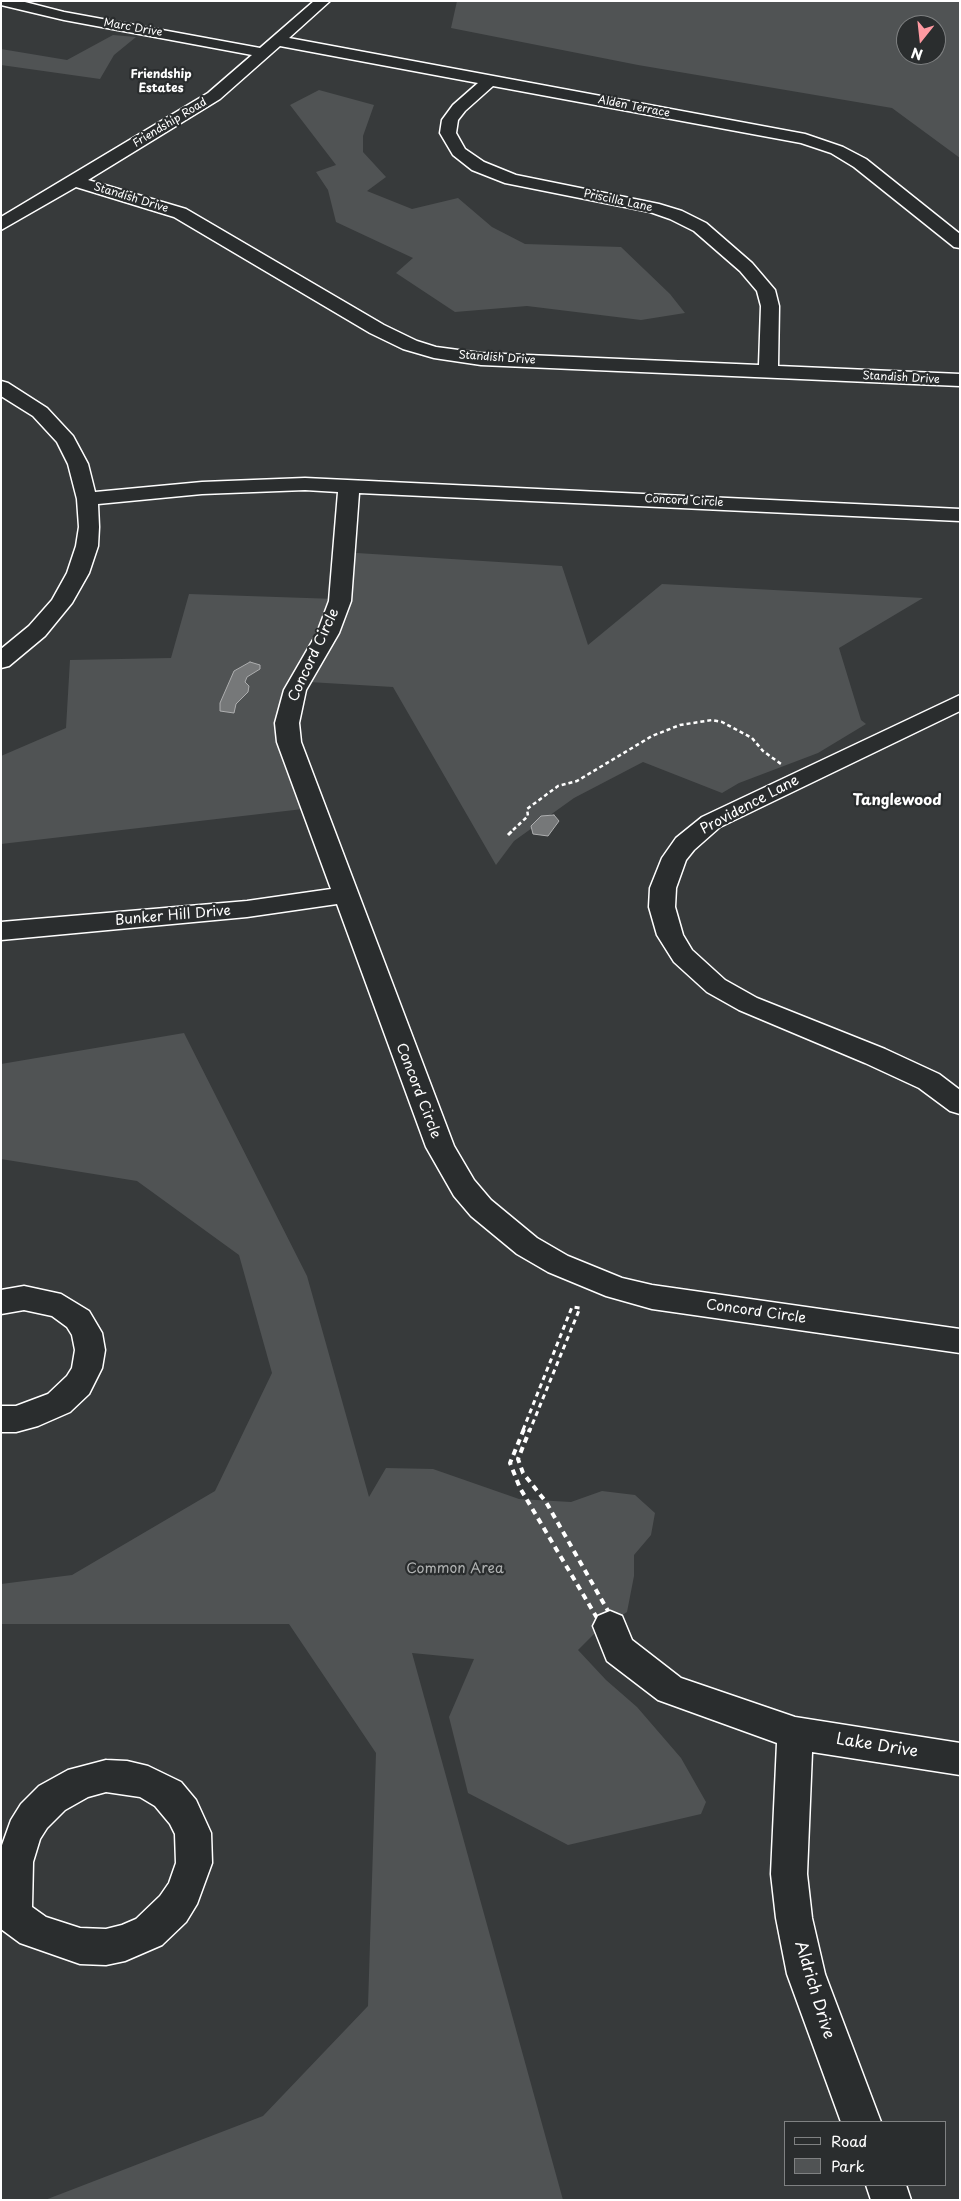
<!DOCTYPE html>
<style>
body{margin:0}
#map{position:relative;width:961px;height:2201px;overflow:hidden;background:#373a3b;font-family:"Playpen Sans",sans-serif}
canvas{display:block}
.frame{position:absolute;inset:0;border:2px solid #fff;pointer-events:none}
.legend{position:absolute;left:784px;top:2121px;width:162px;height:65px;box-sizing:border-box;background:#2a2d2e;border:1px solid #7f8182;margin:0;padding:6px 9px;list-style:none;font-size:15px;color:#fff}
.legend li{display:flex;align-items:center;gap:10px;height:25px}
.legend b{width:25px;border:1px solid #7f8182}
.north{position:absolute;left:896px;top:15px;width:50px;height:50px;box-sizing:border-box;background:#2a2d2e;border:1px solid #7f8182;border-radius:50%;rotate:196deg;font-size:14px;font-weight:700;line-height:20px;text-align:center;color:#fff}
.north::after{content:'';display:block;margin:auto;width:18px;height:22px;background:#ff9aa2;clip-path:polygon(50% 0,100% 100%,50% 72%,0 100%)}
</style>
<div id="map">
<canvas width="961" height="2201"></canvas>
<div class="frame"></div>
<ul class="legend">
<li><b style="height:6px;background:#2a2d2e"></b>Road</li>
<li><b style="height:14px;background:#505354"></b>Park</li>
</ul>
<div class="north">N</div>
</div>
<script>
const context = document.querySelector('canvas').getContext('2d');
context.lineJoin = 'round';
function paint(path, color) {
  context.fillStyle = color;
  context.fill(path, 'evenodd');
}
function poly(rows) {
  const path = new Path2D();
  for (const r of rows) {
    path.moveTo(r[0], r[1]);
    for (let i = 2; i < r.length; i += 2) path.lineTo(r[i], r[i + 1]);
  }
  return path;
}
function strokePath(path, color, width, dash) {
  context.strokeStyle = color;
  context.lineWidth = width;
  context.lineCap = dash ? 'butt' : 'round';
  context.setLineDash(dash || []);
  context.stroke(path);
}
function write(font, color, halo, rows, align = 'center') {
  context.font = font + ' "Playpen Sans",sans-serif';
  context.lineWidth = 4.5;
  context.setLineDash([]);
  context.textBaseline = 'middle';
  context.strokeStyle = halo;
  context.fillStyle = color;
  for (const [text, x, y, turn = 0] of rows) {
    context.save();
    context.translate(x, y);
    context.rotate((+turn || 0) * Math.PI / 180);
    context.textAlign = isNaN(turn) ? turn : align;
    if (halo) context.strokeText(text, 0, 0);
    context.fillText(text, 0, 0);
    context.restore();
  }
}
paint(poly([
 [457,1,960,1,960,158,892,108,638,65,451,28],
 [906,25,936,25,936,55,906,55],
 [113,35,136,37,114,55,100,79,1,65,1,49,67,60],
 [319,90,374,105,363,136,363,152,386,177,367,191,412,209,458,198,492,227,525,244,621,247,670,294,685,313,641,320,527,306,455,312,396,273,413,258,336,222,328,190,316,172,336,165,290,105],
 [341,552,562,566,588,645,662,584,923,598,839,648,861,720,866,724,818,753,739,783,722,793,643,762,574,798,514,841,496,865,393,687,292,681,303,809,1,844,1,756,66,728,70,660,171,658,189,594,336,599],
 [184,1033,307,1276,369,1497,386,1468,433,1469,519,1499,571,1502,602,1491,635,1495,655,1513,651,1535,634,1555,634,1576,627,1612,595,1633,578,1650,606,1680,637,1707,681,1758,706,1802,701,1814,568,1845,468,1793,449,1717,474,1659,412,1653,563,2200,45,2200,263,2116,368,2006,376,1753,289,1624,1,1624,1,1584,72,1575,215,1491,272,1373,239,1255,137,1181,1,1159,1,1064]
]), '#505354');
const water = poly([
 [250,662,260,665,260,669,247,677,245,682,249,686,248,692,236,704,234,713,220,711,220,703,234,671,250,662],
 [554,815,559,821,548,836,533,834,531,826,541,816,554,815]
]);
paint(water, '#767879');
strokePath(water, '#adaeaf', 1);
const minor = poly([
 [1,1,21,1,64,12,260,48,314,1,330,1,289,38,805,134,843,147,866,159,960,234,960,248,954,247,854,167,831,153,801,143,493,86,465,111,458,120,456,133,465,149,484,162,516,175,659,204,682,211,706,223,752,263,775,290,779,306,778,366,960,374,960,386,481,365,434,358,403,349,370,333,174,217,76,187,1,230,1,217,208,93,252,55,64,20,1,5,1,1],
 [280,46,478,83,453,105,442,120,440,133,453,155,472,170,505,183,650,212,670,219,694,231,740,271,757,291,761,306,759,365,481,353,436,347,417,341,384,325,186,209,88,180,220,99,280,46],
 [1,381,8,383,47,408,73,436,88,464,95,492,202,482,305,478,960,509,960,521,359,493,351,601,339,633,306,690,299,723,301,742,454,1146,474,1180,491,1200,537,1238,568,1256,622,1278,652,1285,960,1329,960,1353,652,1309,606,1296,548,1272,517,1254,471,1216,454,1196,426,1147,337,904,247,917,1,940,1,922,247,901,331,889,277,742,275,723,284,690,317,633,329,601,338,492,305,490,202,494,98,504,99,527,98,546,89,573,72,603,45,636,9,666,1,668,1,649,29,626,52,600,67,573,76,546,79,527,77,499,68,464,57,442,33,416,1,396,1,381],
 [960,695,960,711,720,827,694,850,686,860,676,888,675,907,683,935,692,950,725,980,757,998,885,1049,939,1074,960,1090,960,1114,950,1111,919,1088,865,1063,739,1010,707,992,674,962,657,935,649,907,650,888,662,858,676,838,702,817,960,695],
 [24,1286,61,1294,89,1311,102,1333,105,1350,102,1368,89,1394,70,1412,38,1426,16,1432,1,1432,1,1406,16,1406,48,1394,67,1376,72,1368,75,1350,72,1335,67,1327,52,1316,24,1310,1,1314,1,1290,24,1286],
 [610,1611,622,1616,632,1640,681,1678,795,1717,960,1743,960,1775,812,1752,807,1874,812,1918,825,1974,881,2122,841,2122,787,1974,776,1918,771,1874,777,1743,658,1700,607,1661,593,1626,598,1616,610,1611],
 [106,1760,127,1761,148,1766,181,1782,196,1800,211,1833,212,1863,197,1904,186,1922,162,1945,125,1961,106,1965,80,1964,20,1943,1,1929,1,1848,11,1820,21,1804,39,1786,68,1770,106,1760],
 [106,1792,140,1797,155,1806,170,1824,175,1834,176,1863,169,1883,160,1896,136,1919,122,1925,106,1929,80,1928,46,1917,32,1907,33,1862,40,1839,47,1828,65,1810,88,1797,106,1792],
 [866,2185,906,2185,911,2200,871,2200,866,2185]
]);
strokePath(minor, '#fff', 3);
strokePath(poly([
 [513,830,528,816,527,809,558,786,577,781,652,736,680,725,712,720,722,722,752,738,763,751,781,764]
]), '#fff', 2.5, [4, 3]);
strokePath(poly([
 [508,835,514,829],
 [523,1430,572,1307,580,1308,530,1430]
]), '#fff', 3, [5, 4]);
strokePath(poly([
 [524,1429,510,1463,520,1488,603,1628,616,1625,546,1502,523,1473,518,1459,530,1429]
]), '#fff', 4, [6, 5]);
paint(minor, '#2a2d2e');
write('11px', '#fff', '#2a2d2e', [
 ["Marc Drive",133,28,10],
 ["Alden Terrace",634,107,11],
 ["Friendship Road",170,123,-31],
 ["Standish Drive",131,198,17],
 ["Priscilla Lane",618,201,12],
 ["Standish Drive",497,358,4],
 ["Standish Drive",901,378,3],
 ["Concord Circle",684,501,3]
]);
write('bold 12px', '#fff', '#2a2d2e', [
 ["Friendship",161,75],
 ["Estates",161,89]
]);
write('14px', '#fff', '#2a2d2e', [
 ["Concord Circle",314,655,-65],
 ["Providence Lane",750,805,-28],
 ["Bunker Hill Drive",173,916,-5],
 ["Concord Circle",418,1091,69],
 ["Concord Circle",756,1312,8]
]);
write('14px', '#b0b2b2', '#2a2d2e', [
 ["Common Area",455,1569]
]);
write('bold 15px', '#fff', '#2a2d2e', [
 ["Tanglewood",897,801]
]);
write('16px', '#fff', '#2a2d2e', [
 ["Lake Drive",877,1746,9],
 ["Aldrich Drive",814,1990,73]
]);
</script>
